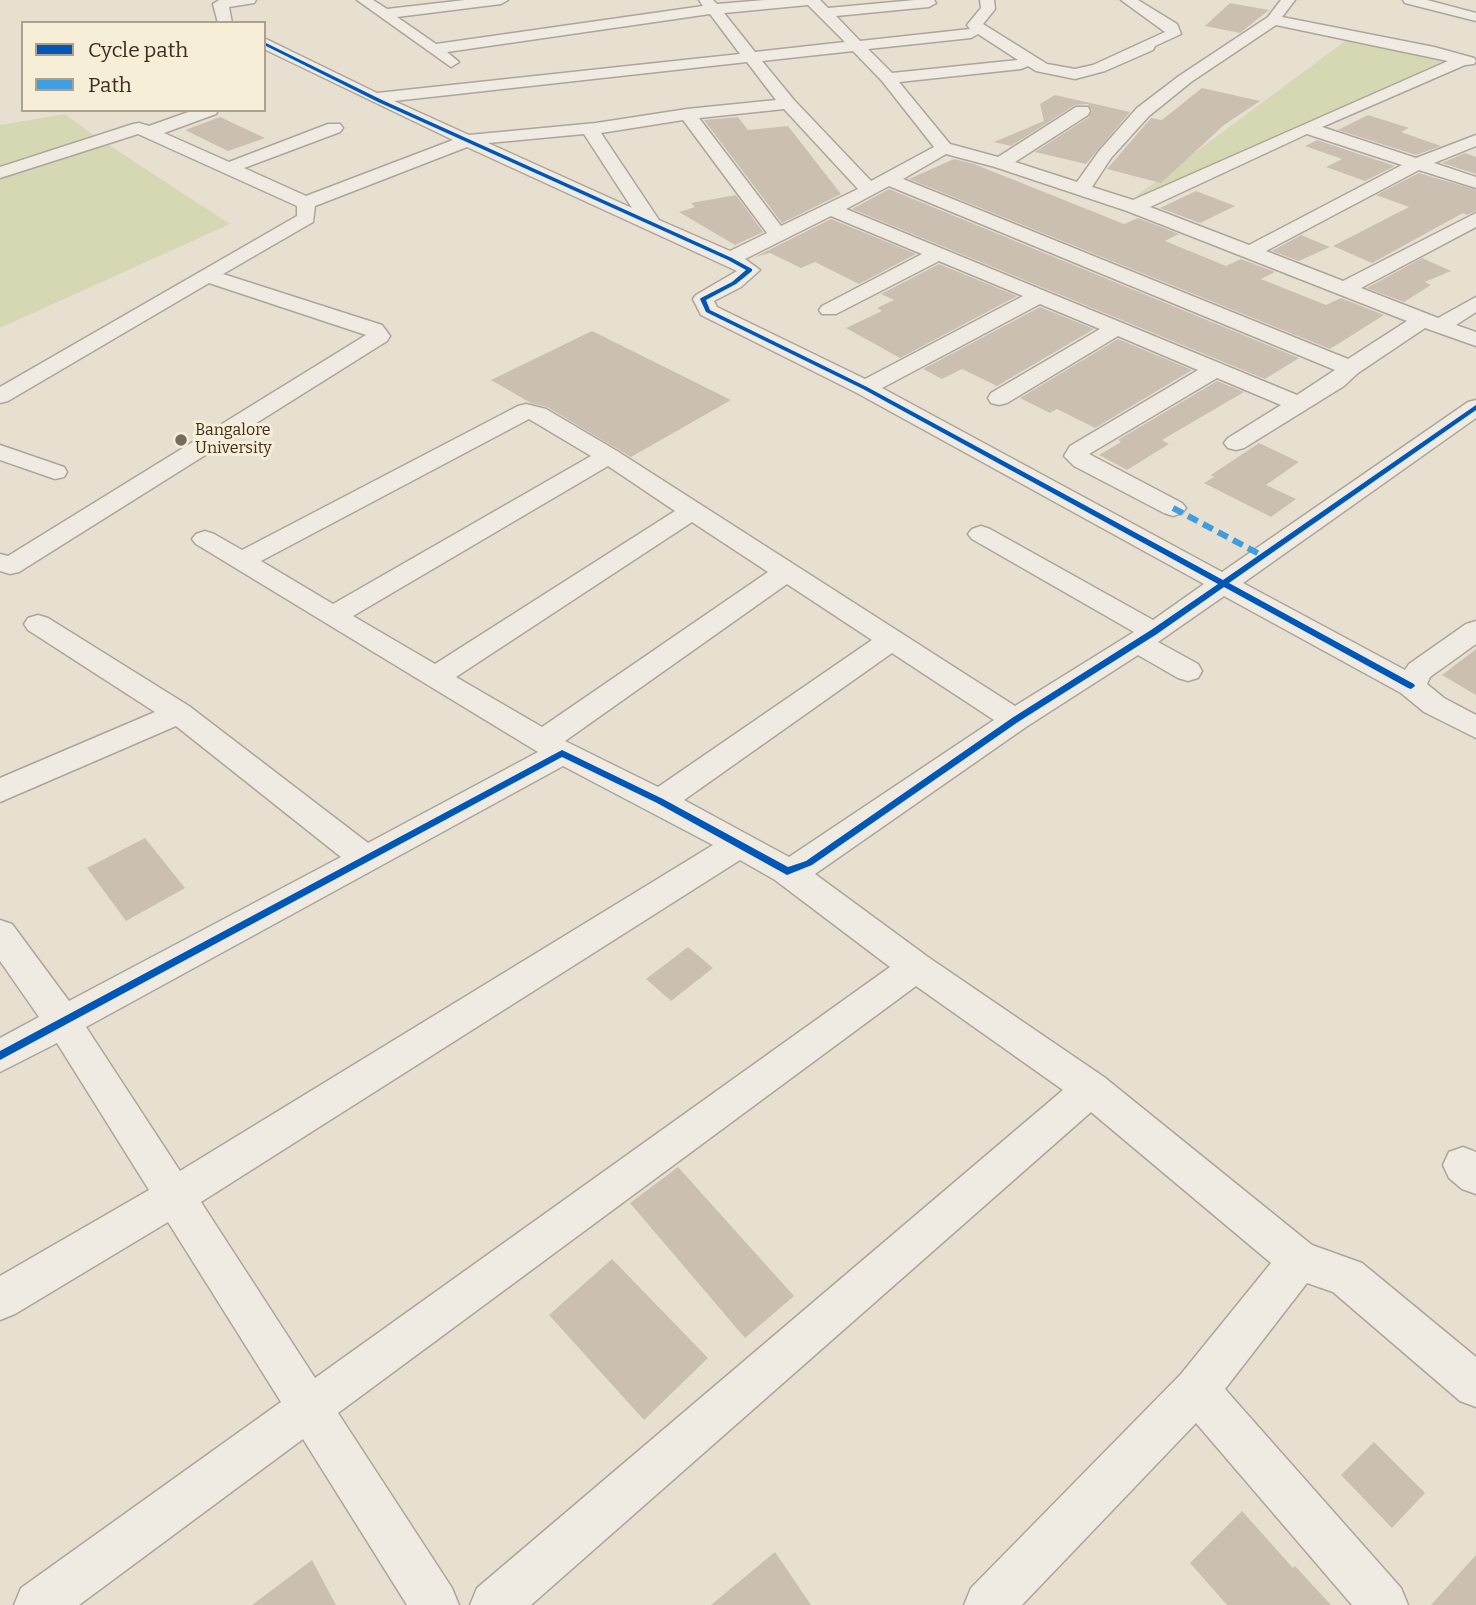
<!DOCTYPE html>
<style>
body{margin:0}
#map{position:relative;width:1476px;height:1605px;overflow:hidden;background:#e7e0d1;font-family:Bitter,serif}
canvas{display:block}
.legend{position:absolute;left:21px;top:21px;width:245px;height:91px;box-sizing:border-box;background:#f7eed8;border:2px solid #ada18e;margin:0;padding:9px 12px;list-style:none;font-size:21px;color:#3d2e20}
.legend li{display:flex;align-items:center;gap:14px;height:35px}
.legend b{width:35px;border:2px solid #ada18e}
</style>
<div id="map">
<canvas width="1476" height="1605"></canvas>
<ul class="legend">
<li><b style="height:9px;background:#0057b8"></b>Cycle path</li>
<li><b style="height:9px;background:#3f9de0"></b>Path</li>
</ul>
</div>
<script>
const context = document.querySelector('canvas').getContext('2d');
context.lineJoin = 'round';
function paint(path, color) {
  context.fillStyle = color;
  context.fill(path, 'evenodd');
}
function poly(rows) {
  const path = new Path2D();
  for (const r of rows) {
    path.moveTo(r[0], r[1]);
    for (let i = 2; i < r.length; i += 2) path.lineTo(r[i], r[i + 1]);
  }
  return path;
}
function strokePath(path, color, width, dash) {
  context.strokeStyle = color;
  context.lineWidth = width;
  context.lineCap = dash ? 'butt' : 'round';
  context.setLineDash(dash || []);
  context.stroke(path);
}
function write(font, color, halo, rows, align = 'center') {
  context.font = font + ' Bitter,serif';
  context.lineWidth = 6;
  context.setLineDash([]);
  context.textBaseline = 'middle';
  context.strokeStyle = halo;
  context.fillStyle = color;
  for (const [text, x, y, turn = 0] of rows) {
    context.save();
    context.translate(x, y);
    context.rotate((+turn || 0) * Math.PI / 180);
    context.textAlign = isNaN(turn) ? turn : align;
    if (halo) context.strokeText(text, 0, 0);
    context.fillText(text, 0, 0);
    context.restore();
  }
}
paint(poly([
 [1348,39,1429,56,1460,67,1145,199,1136,196],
 [65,114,89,132,230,224,0,328,0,125]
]), '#d6d7b3');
paint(poly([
 [1230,3,1269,10,1240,33,1205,26],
 [1202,88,1260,101,1224,125,1161,183,1107,169,1151,118,1162,120],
 [1055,95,1130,112,1086,164,1035,152,1089,117,1092,110,1088,104,1075,105,1011,146,994,142,1044,121,1040,104],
 [1368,115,1409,128,1401,132,1441,146,1416,155,1338,130],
 [220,117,265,138,228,151,185,130],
 [738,117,748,130,788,126,841,194,782,223,704,120],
 [1317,140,1395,166,1365,181,1326,167,1342,159,1305,146],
 [1465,153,1476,157,1476,174,1442,163],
 [954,159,974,164,1124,224,1138,218,1179,234,1165,241,1226,266,1241,259,1275,272,1261,279,1326,305,1341,298,1384,315,1330,349,909,179],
 [1419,173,1476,190,1476,211,1467,215,1463,213,1372,263,1333,246,1409,207,1376,195],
 [889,189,1299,358,1265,379,852,209],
 [1196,191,1235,206,1200,223,1160,208],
 [736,195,763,232,735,245,679,212,695,207,691,203],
 [831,219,916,254,859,284,815,262,801,268,770,253,755,257],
 [1301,235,1330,247,1299,261,1272,251],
 [1422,258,1451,271,1425,282,1431,285,1404,302,1367,288],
 [939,264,1017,296,900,358,846,328,882,311,877,308,894,300,881,294],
 [1040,307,1094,329,997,386,962,369,942,379,923,369],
 [592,331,731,400,631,457,547,407,531,403,491,380],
 [1118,339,1192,370,1095,428,1057,409,1050,413,1020,398],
 [1217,381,1244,392,1162,440,1169,444,1127,470,1099,455,1121,442,1118,440],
 [1259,443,1299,462,1266,485,1296,499,1271,517,1204,483,1214,477,1211,475],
 [1476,649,1476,695,1442,675],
 [145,838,185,888,126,921,87,868],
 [688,947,713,968,671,1001,646,979],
 [678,1167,794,1296,745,1338,630,1203],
 [612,1259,708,1358,644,1420,549,1315],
 [1374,1442,1425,1493,1392,1528,1341,1475],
 [1242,1511,1293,1568,1295,1566,1331,1605,1227,1605,1190,1563],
 [775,1552,811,1605,711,1605],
 [1476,1555,1476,1605,1431,1605],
 [312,1560,336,1605,252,1605]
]), '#cbbfb2');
const minor = poly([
 [219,0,256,0,254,3,229,7,232,23,218,23,213,4,219,0],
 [357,0,373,0,387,9,465,0,508,0,501,4,397,17,436,44,703,6,699,0,713,0,717,4,765,0,820,0,828,8,915,0,934,0,936,3,929,7,836,16,860,41,970,29,967,25,981,8,980,0,994,0,995,9,983,24,1047,64,1075,69,1093,65,1165,32,1121,0,1138,0,1177,24,1181,34,1155,46,1153,50,1105,71,1075,79,1036,71,1028,66,1021,69,899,82,950,144,998,157,1076,107,1088,107,1090,111,1088,115,1015,162,1077,182,1099,151,1137,108,1179,76,1268,17,1281,0,1295,0,1282,17,1434,47,1474,58,1476,61,1474,64,1465,65,1322,127,1416,158,1476,135,1476,146,1434,163,1476,177,1476,188,1419,170,1266,251,1343,281,1476,213,1476,227,1361,288,1438,318,1476,297,1476,312,1456,325,1476,332,1476,346,1425,328,1358,373,1344,386,1244,448,1236,450,1228,448,1224,443,1228,438,1281,405,1217,378,1089,454,1182,503,1186,508,1182,513,1173,516,1164,513,1074,466,1064,456,1070,446,1198,370,1118,336,1007,403,999,405,991,403,988,398,991,393,1100,329,1040,304,882,388,1222,572,1468,402,1476,400,1476,418,1243,583,1405,670,1409,664,1466,624,1476,621,1476,644,1430,677,1427,684,1444,698,1476,715,1476,738,1424,712,1401,693,1224,596,1158,642,1198,664,1202,671,1198,678,1188,681,1178,678,1138,655,1026,727,815,874,928,957,1104,1077,1312,1245,1362,1263,1476,1357,1476,1407,1460,1401,1333,1292,1307,1283,1225,1389,1401,1588,1408,1605,1352,1605,1196,1423,1022,1605,964,1605,971,1588,1181,1374,1271,1263,1091,1112,531,1605,470,1605,477,1588,1063,1090,916,986,338,1413,452,1588,459,1605,407,1605,303,1439,79,1605,14,1605,21,1588,281,1402,168,1222,15,1314,0,1320,0,1276,149,1190,57,1043,0,1072,0,1038,39,1017,0,961,0,920,12,924,69,1001,341,857,176,726,0,802,0,778,155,712,28,630,24,624,28,618,38,615,48,618,189,706,368,843,538,752,196,544,192,539,196,534,205,531,214,534,242,550,518,406,526,404,546,409,617,451,1015,706,1134,632,972,539,968,534,972,529,981,526,990,529,1153,620,1204,584,857,393,701,315,693,299,696,295,737,271,467,147,315,206,313,222,223,274,382,325,390,336,387,341,19,572,10,574,0,571,0,554,8,556,366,335,209,283,8,401,0,403,0,387,297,216,297,206,138,134,0,178,0,167,133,124,139,123,149,126,194,110,218,110,216,114,164,133,229,162,328,124,340,124,343,128,340,132,244,168,306,196,453,140,264,49,264,38,377,93,740,54,710,14,447,52,459,62,451,67,357,0],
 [808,5,845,42,755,52,724,13,808,5],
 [1276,25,1448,61,1133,200,1092,187,1111,158,1149,116,1191,82,1276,25],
 [978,34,1018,60,892,73,868,49,971,38,978,34],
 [853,51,882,81,934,147,871,181,794,100,762,61,853,51],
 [747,62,776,100,687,109,596,123,469,135,394,101,747,62],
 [784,109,858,189,781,226,699,118,784,109],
 [683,120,767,233,730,251,659,220,601,133,683,120],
 [584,134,632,208,488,143,584,134],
 [1307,134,1402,165,1249,245,1150,207,1307,134],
 [946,154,995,167,1127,211,1407,321,1348,359,903,179,946,154],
 [889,186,1335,370,1297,395,846,209,889,186],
 [831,216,922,254,822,306,819,310,822,314,836,314,939,261,1023,296,865,379,717,307,714,301,741,287,760,270,745,259,831,216],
 [529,419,591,456,333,604,261,561,529,419],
 [608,466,675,511,435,664,353,616,608,466],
 [692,522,768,572,542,727,456,677,692,522],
 [787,584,872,640,658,787,565,741,787,584],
 [892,653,994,720,789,857,684,800,892,653],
 [563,766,713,845,180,1171,86,1027,563,766],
 [740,860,775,880,890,967,315,1378,201,1202,740,860],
 [1403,0,1427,0,1476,13,1476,21,1405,3,1403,0],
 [0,445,64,467,67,472,64,477,55,479,0,460,0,445],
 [1463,1147,1476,1152,1476,1194,1462,1189,1449,1178,1443,1165,1449,1152,1463,1147]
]);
strokePath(minor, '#ada599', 3);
paint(minor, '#efebe3');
strokePath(poly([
 [1173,508,1263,556]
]), '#3f9de0', 6, [11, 6]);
paint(poly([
 [264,42,382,100,732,258,752,269,752,271,736,284,706,300,710,310,867,387,1223,580,1476,405,1476,410,1229,583,1414,684,1415,686,1411,689,1408,688,1224,587,1157,634,1018,722,812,865,787,875,657,803,562,757,0,1060,0,1051,562,750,663,799,788,867,806,861,1012,718,1151,630,1218,584,863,389,706,312,700,299,701,298,732,282,746,270,728,260,378,102,264,45,264,42]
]), '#0057b8');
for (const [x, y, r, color] of [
 [181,440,7,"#786c5e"]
]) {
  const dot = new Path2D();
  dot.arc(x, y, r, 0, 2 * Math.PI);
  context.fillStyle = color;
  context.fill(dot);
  strokePath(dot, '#f7eed8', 2.5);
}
write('16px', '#3d2e20', '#f7eed8', [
 ["Bangalore",195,431],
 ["University",195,449]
], 'left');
</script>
